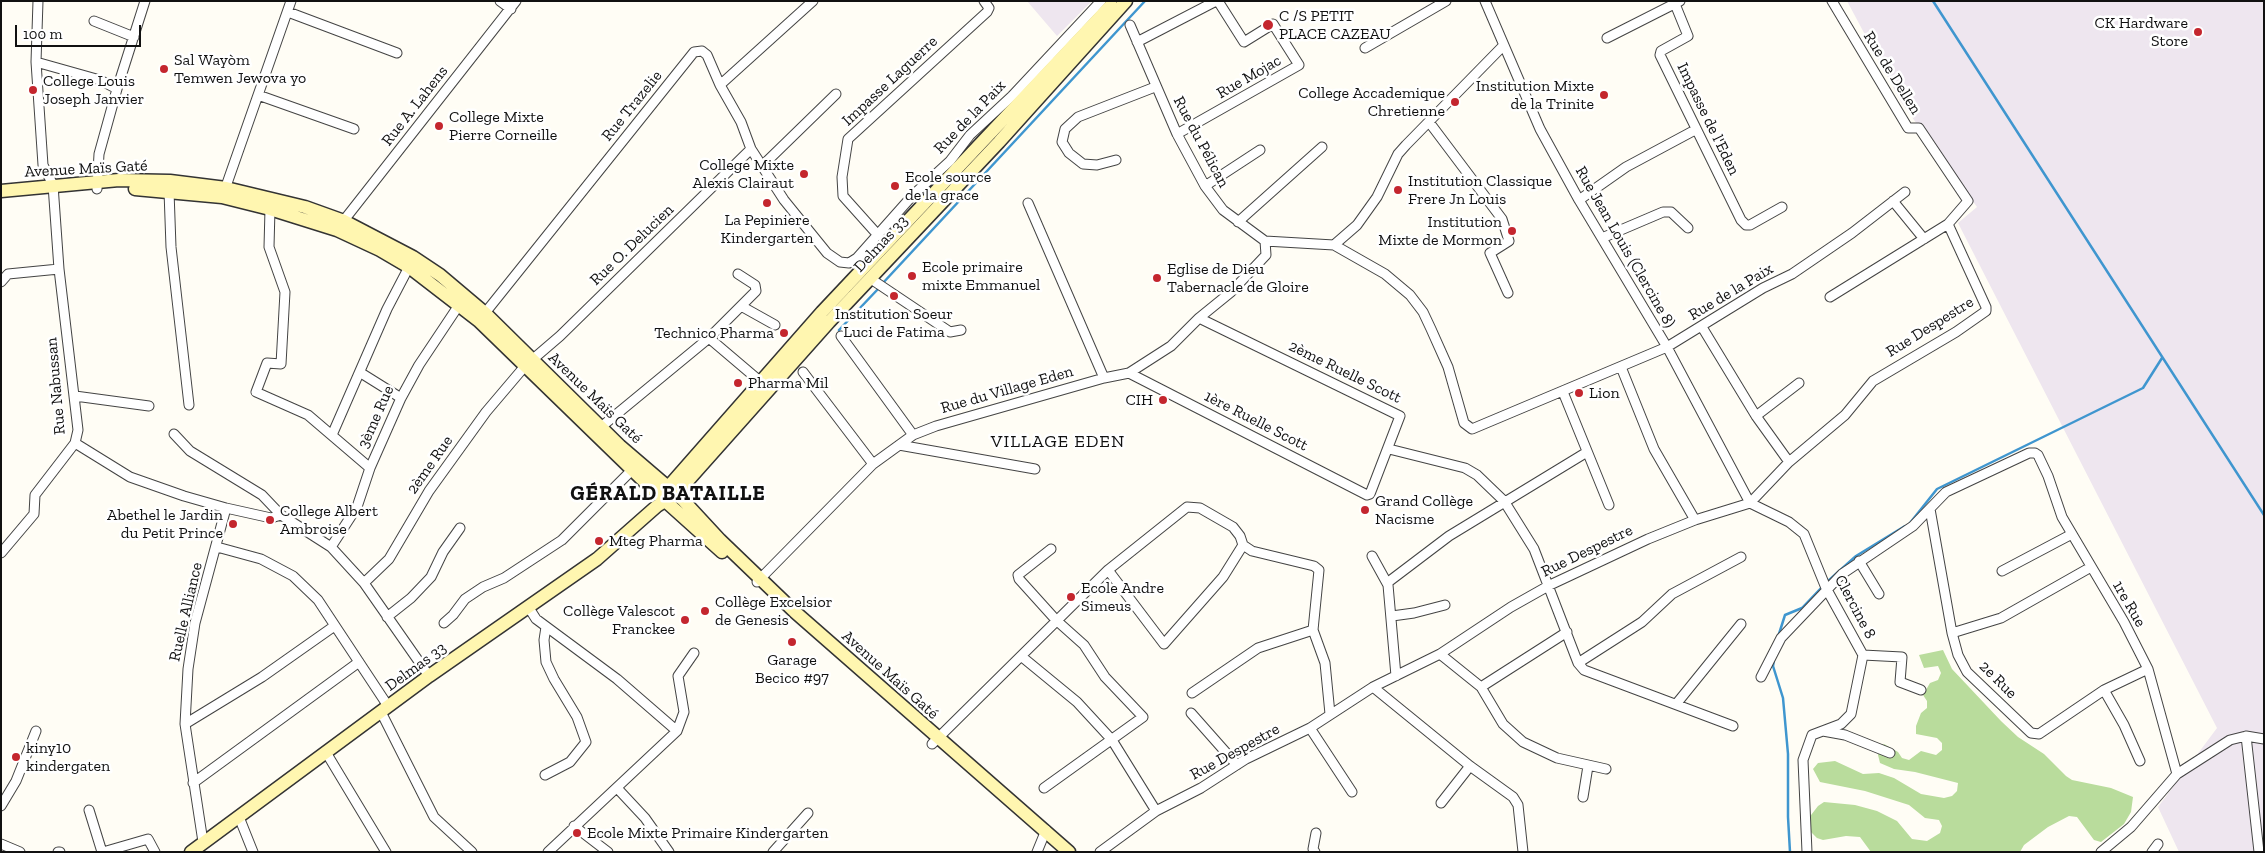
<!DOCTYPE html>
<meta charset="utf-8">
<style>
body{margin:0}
#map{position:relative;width:2265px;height:853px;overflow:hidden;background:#fffdf5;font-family:"Zilla Slab",serif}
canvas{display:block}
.frame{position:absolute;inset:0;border:2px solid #111;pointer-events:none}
.scale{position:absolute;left:15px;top:25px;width:126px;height:22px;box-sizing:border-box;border:2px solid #111;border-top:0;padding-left:6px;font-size:15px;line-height:18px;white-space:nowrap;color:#111;-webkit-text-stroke:4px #fff;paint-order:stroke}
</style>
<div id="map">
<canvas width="2265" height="853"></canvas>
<div class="frame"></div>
<div class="scale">100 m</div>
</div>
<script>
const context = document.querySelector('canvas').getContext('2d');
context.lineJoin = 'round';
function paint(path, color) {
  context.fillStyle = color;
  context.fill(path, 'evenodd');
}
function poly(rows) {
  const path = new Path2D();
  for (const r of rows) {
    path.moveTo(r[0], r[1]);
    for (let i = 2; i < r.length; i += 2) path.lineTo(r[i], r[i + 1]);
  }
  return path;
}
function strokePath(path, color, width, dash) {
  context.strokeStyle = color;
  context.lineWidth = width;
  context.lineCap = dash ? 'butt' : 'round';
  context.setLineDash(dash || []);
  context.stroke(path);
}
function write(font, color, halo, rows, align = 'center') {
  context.font = font + ' "Zilla Slab",serif';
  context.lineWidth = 5;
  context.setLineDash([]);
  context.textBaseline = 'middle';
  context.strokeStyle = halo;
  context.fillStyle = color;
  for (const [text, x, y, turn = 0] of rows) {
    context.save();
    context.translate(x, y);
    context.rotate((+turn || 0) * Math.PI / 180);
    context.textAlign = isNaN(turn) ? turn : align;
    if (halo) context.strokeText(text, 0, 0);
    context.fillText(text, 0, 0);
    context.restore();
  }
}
paint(poly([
 [1027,1,1092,1,1057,36],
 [1847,1,2264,1,2264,852,2179,852,2158,807,2217,728,1958,223,1977,207,1901,102]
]), '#eee6ef');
paint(poly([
 [1943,650,1952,669,2001,721,2018,737,2044,754,2066,776,2072,780,2111,788,2133,797,2131,812,2124,824,2101,842,2094,840,2077,817,2069,816,2048,827,2024,845,2020,852,1871,852,1860,837,1846,836,1823,840,1817,838,1811,832,1808,819,1818,806,1824,802,1855,805,1877,811,1897,821,1912,839,1927,841,1940,833,1942,826,1939,820,1925,818,1909,805,1865,791,1820,782,1813,769,1818,763,1835,761,1863,774,1879,773,1894,778,1921,794,1944,798,1952,796,1957,791,1958,783,1915,772,1894,769,1880,763,1878,755,1878,748,1884,744,1898,752,1902,758,1909,760,1921,751,1936,755,1942,750,1942,743,1937,738,1916,734,1916,726,1921,713,1927,708,1927,701,1923,695,1930,683,1938,680,1941,673,1938,666,1924,668,1919,655]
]), '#b9dc9c');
strokePath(poly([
 [1933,1,2264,515],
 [882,284,1145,1],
 [839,330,879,288],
 [1910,523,1937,489,2143,388,2162,358],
 [1827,582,1856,556,1905,526],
 [1778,637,1785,615,1802,608,1823,586],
 [1774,660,1773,666,1783,698,1788,754,1788,817,1790,852]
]), '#3f96cf', 2.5);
const street = poly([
 [500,1,511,9],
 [1485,1,1540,129,1579,200,1667,347,1750,503,1789,522,1804,534,1826,588,1863,655,1851,714,1841,724,1812,735,1803,760,1807,852],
 [1675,4,1688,36,1661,51,1660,55,1741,220,1746,225,1750,225,1782,207],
 [288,12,397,53],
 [94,21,134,37],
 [1130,25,1177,134,1205,186,1223,210,1265,241,1334,245,1385,274,1410,295,1423,312,1431,329,1448,367,1464,423,1472,429,1667,347,1763,288,1792,274,1852,233,1905,192],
 [1607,38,1680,1],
 [1137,42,1216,1],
 [1365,48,1446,1],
 [36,62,100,80,117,89],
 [720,85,741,122,751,149,784,200,827,253,840,262,849,263,857,258,913,195,950,161,970,135,1012,96,1101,1],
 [258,95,354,129],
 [1429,122,1502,219,1509,241,1490,253,1508,293],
 [1177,134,1299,65,1273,24,1244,42,1218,1],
 [1116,160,1097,165,1083,164,1069,153,1062,142,1065,129,1078,117,1155,87],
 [761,167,836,94],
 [1205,186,1260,150],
 [97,189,99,154,117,89,145,1],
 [169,191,171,247,189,405],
 [224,192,291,1],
 [1579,200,1626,167,1695,130],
 [1893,201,1924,239],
 [1028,203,1104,378],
 [270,209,269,247,285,292,281,364,267,363,256,392,308,415,370,468],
 [1238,222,1322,147],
 [341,224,516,1],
 [877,234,843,196,842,177,848,139,987,12,989,8,984,1],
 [1602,238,1663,212,1671,212,1688,228],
 [1334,245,1357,225,1377,197,1398,154,1406,145,1503,46],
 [871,279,950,332,961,330],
 [1,282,8,274,59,269],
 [1830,297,1948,224,1968,201,1919,128,1908,128,1832,1],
 [741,306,775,325],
 [485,313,694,52,702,51,707,55,720,85,813,1],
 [1702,327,1756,416,1789,462],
 [841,336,913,435],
 [709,338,756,291,755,285,738,274],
 [532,360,560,336,751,149],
 [1621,367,1654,449,1695,520],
 [803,372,873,464],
 [361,373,401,398],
 [1129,373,1367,495,1370,494,1400,416,1199,318],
 [1563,392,1609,505],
 [75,396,149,406],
 [1756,416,1799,383],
 [601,427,709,338,762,383],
 [174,434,190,451,262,495,281,515],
 [332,435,387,309,411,263],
 [75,443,130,477,184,496,226,508,271,518,281,515,331,547,364,583,429,676],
 [899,445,1035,469],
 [1389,449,1465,468,1477,475,1504,501,1534,549,1578,663,1584,670,1733,726],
 [1930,509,1952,633,1958,655,1967,672,2031,733,2039,734,2104,690,2148,669],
 [217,547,261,559,293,576,318,600,388,706],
 [331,547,357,507,370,468,401,398,419,365,459,305],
 [1,553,34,514,35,495,75,443,78,430,59,269,53,185,43,165,36,62,38,1],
 [1372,556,1388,585,1396,676],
 [1859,561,1879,594],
 [1108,570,1164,644,1223,577,1243,545],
 [2002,571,2072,534],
 [757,582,873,464,913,435,936,426,1104,378,1129,373,1171,346,1199,318,1231,292,1266,255,1265,241],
 [364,583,389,559,429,491,486,412,525,366],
 [1387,583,1449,536,1587,452],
 [529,608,536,619,617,679,677,731],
 [1392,616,1414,613,1445,605],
 [387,617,411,598,431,577,443,552,460,528],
 [444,623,453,615,465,599,483,587,504,578,562,540,632,470],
 [1952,633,2001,618,2091,567],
 [1440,654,1481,687,1503,724,1523,742,1557,758,1606,769],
 [1863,655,1902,657,1900,682,1921,690],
 [1021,656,1077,702,1112,740,1156,811],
 [1578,663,1642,622,1672,594,1741,557],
 [1761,677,1781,638,1842,574,1913,526,1946,492,2029,453,2035,453,2038,455,2048,476,2062,517,2124,622,2148,669,2177,774],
 [1373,687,1470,766,1513,797,1518,805,1523,852],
 [1481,687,1567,632],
 [2104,690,2124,725,2140,761],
 [1192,693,1258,648,1313,630],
 [1677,703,1741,624],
 [381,712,434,817,472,852],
 [1191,713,1237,765],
 [185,724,262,677,333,627],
 [1310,728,1352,792],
 [1823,731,1845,735,1890,753],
 [2246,736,2259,852],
 [932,744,1108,570,1187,507,1200,508,1233,527,1240,536,1243,545,1252,551,1314,566,1319,570,1313,630,1325,663,1330,714],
 [327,754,386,852],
 [545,775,570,762,586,742,577,717,554,679,546,662,544,640,546,627],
 [193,783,359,662],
 [617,788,645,818,669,852],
 [1044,788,1143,717,1105,677,1084,645,1056,620,1019,579,1018,575,1051,549],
 [1583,797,1588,766],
 [1441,803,1470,766],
 [1,806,16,781,36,731],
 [89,810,102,852],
 [239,817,253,852],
 [574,826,608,852],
 [203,842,185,724,188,669,195,623,226,508],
 [1,844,20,852],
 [58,852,60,852],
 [103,852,148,839,155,852],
 [548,852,677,731,684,712,678,676,694,653],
 [773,852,808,813],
 [1037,852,1046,830],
 [1100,852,1156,811,1201,788,1246,759,1310,728,1373,687,1440,654,1511,607,1550,585,1648,539,1695,520,1750,503,1789,462,1845,415,1873,381,1956,332,1986,311,1986,307,1948,224],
 [1315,852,1313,849,1316,833],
 [2101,852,2131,827,2177,774,2230,740,2246,736,2264,739],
 [2152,852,2158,844]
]);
const secondary = poly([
 [135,189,222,197,270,209,337,230,380,250,409,267,479,321,652,489,722,552],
 [1,191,119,180,170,181,226,188,305,207,344,221,413,257,440,275,485,313,620,446,683,500,720,540,795,612,1069,852],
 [663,493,822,312,1111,5],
 [191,852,429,676,597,559,657,506,676,494,829,322,999,142,1126,1]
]);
strokePath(street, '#444', 11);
strokePath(secondary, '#333', 15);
strokePath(street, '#fff', 9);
strokePath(secondary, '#fff6b0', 12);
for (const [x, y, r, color] of [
 [1268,25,6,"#c4262e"],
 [2198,32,5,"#c4262e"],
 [164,69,5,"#c4262e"],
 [33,90,5,"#c4262e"],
 [1604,95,5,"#c4262e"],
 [1455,102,5,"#c4262e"],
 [439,126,5,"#c4262e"],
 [804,174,5,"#c4262e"],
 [895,186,5,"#c4262e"],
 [1398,190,5,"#c4262e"],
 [767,203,5,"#c4262e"],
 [1512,231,5,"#c4262e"],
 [912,276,5,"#c4262e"],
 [1157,278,5,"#c4262e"],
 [894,296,5,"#c4262e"],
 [784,333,5,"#c4262e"],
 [738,383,5,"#c4262e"],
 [1579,393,5,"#c4262e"],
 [1163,400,5,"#c4262e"],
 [1365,510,5,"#c4262e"],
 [270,520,5,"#c4262e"],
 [233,524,5,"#c4262e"],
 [599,541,5,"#c4262e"],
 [1071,597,5,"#c4262e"],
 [705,611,5,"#c4262e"],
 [685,620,5,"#c4262e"],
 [792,642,5,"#c4262e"],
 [16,757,5,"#c4262e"],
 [577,833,5,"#c4262e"]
]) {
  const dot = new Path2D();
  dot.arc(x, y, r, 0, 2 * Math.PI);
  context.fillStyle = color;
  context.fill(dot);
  strokePath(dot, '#fff', 2);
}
write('16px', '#111', '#fff', [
 ["C /S PETIT",1279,16],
 ["PLACE CAZEAU",1279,34],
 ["CK Hardware",2188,23,"right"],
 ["Store",2188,41,"right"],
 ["Sal Wayòm",174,60],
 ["Temwen Jewova yo",174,78],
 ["College Louis",43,81],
 ["Joseph Janvier",43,99],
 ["Institution Mixte",1594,86,"right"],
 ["de la Trinite",1594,104,"right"],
 ["College Accademique",1445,93,"right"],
 ["Chretienne",1445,111,"right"],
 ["College Mixte",449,117],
 ["Pierre Corneille",449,135],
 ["College Mixte",794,165,"right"],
 ["Alexis Clairaut",794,183,"right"],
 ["Ecole source",905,177],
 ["de la grace",905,195],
 ["Institution Classique",1408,181],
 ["Frere Jn Louis",1408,199],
 ["La Pepiniere",767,220,"center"],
 ["Kindergarten",767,238,"center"],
 ["Institution",1502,222,"right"],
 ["Mixte de Mormon",1502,240,"right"],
 ["Ecole primaire",922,267],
 ["mixte Emmanuel",922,285],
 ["Eglise de Dieu",1167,269],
 ["Tabernacle de Gloire",1167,287],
 ["Institution Soeur",894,314,"center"],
 ["Luci de Fatima",894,332,"center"],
 ["Technico Pharma",774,333,"right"],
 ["Pharma Mil",748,383],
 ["Lion",1589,393],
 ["CIH",1153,400,"right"],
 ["Grand Collège",1375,501],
 ["Nacisme",1375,519],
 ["College Albert",280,511],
 ["Ambroise",280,529],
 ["Abethel le Jardin",223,515,"right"],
 ["du Petit Prince",223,533,"right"],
 ["Mteg Pharma",609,541],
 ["Ecole Andre",1081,588],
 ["Simeus",1081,606],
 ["Collège Excelsior",715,602],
 ["de Genesis",715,620],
 ["Collège Valescot",675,611,"right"],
 ["Franckee",675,629,"right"],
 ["Garage",792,660,"center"],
 ["Becico #97",792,678,"center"],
 ["kiny10",26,748],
 ["kindergaten",26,766],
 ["Ecole Mixte Primaire Kindergarten",587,833]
], 'left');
write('16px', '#111', '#fff', [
 ["Rue de Dellen",1892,73,58],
 ["Rue Mojac",1249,77,-30],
 ["Impasse Laguerre",890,81,-43],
 ["Rue A. Lahens",415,106,-52],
 ["Rue Trazelie",632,106,-51],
 ["Rue de la Paix",970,117,-46],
 ["Impasse de l'Eden",1708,119,64],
 ["Rue du Pélican",1201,142,62],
 ["Avenue Maïs Gaté",86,169,-3],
 ["Delmas 33",881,244,-47],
 ["Rue O. Delucien",632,245,-44],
 ["Rue Jean Louis (Clercine 8)",1625,247,60],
 ["Rue de la Paix",1731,292,-31],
 ["Rue Despestre",1930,327,-32],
 ["2ème Ruelle Scott",1345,372,26],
 ["Rue Nabussan",56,386,-95],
 ["Rue du Village Eden",1007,390,-16],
 ["Avenue Maïs Gaté",595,398,44],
 ["3ème Rue",376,417,-66],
 ["1ère Ruelle Scott",1256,421,27],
 ["2ème Rue",430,465,-55],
 ["Rue Despestre",1587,551,-26],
 ["1re Rue",2129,604,60],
 ["Clercine 8",1855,607,62],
 ["Ruelle Alliance",186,612,-77],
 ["Delmas 33",416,667,-36],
 ["Avenue Maïs Gaté",890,675,42],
 ["2e Rue",1998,680,45],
 ["Rue Despestre",1235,752,-29]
]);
context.letterSpacing = '1px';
write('18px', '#111', '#fff', [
 ["VILLAGE EDEN",1058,442]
]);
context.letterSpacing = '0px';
context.letterSpacing = '1px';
write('bold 21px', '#111', '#fff', [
 ["GÉRALD BATAILLE",668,494]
]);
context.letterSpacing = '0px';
</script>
